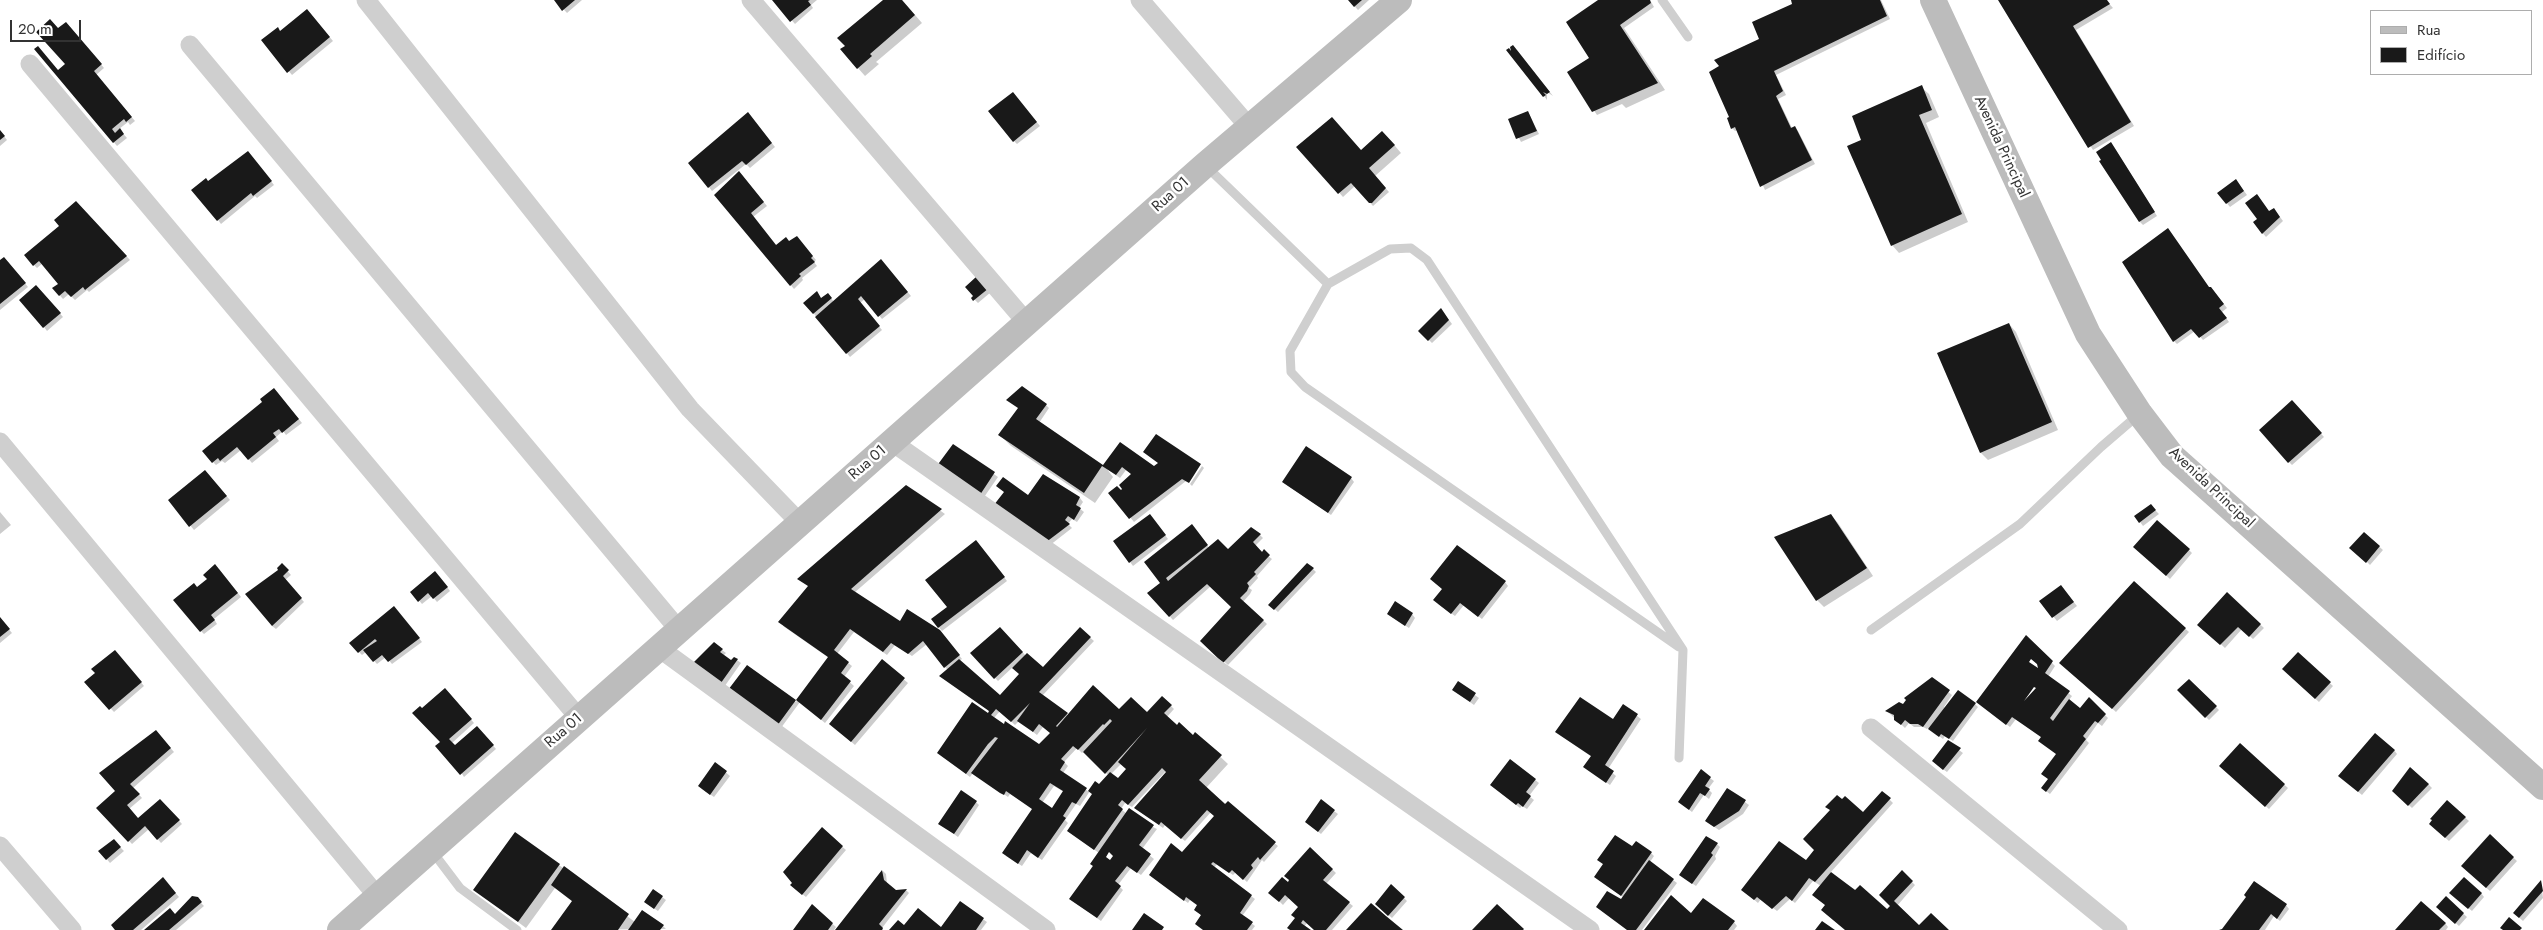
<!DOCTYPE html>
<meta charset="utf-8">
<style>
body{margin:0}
#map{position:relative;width:2543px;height:930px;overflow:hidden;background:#fff;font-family:Jost,sans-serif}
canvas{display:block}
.legend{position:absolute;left:2370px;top:10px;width:162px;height:65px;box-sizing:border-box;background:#fff;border:1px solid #adadad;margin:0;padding:6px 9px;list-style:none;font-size:15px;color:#323232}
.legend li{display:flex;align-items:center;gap:10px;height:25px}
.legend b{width:25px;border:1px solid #adadad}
.scale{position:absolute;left:10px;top:20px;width:71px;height:22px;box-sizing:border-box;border:2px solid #323232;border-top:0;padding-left:6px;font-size:15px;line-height:18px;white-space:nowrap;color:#323232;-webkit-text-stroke:4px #fff;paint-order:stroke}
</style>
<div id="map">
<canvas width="2543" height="930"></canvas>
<ul class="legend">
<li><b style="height:6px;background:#bcbcbc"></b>Rua</li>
<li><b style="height:14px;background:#191919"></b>Edifício</li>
</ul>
<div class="scale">20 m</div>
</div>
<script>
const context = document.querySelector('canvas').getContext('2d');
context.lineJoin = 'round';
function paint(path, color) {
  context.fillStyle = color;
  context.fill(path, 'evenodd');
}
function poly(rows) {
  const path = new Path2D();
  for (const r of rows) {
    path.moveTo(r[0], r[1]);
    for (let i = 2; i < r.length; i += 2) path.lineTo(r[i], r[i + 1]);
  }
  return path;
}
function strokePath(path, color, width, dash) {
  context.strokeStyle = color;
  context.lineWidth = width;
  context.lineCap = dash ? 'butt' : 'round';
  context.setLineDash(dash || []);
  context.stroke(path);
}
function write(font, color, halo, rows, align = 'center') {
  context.font = font + ' Jost,sans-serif';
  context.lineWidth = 5;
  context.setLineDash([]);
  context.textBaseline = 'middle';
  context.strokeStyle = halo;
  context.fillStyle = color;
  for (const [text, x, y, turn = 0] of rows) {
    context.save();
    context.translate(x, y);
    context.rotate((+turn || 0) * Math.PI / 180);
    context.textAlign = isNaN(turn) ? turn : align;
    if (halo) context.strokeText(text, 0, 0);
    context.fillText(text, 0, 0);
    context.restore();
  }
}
paint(poly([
 [555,0,582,0,567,13],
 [774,0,817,0,811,5,813,8,795,24],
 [885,0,902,0,922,23,876,62,879,64,865,76,842,50],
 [1349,0,1369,0,1358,10],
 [1600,0,1650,0,1654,7,1624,28,1665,90,1626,108,1622,104,1597,115,1569,73,1591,58],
 [1792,0,1881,0,1890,19,1776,75,1786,95,1778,99,1792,128,1795,127,1798,131,1815,164,1765,190,1738,130,1735,131,1732,128,1731,118,1760,40,1794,4],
 [1999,0,2106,0,2113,8,2076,30,2134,126,2093,150],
 [310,14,333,41,292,75,263,41],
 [70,27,104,68,96,75,135,121,130,125,128,122,119,129,127,138,117,146,36,49,58,71,67,64,58,30],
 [1517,50,1553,96,1547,92,1547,100,1514,54],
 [1921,87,1929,94,1939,117,1926,123,1968,222,1899,253,1892,245,1863,141],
 [1016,97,1040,126,1017,144,1014,141],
 [1528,112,1539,134,1521,142,1510,120],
 [751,117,775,147,750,168,746,164,712,191,689,163],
 [0,131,7,140,0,146],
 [1390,140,1401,153,1375,176,1389,192,1373,206,1355,186,1343,197,1298,147,1361,151],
 [2114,147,2157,216,2143,225,2139,221],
 [251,156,274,185,257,198,255,196,221,224,218,220],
 [742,176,767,206,753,217,777,246,800,241,816,260,814,262,817,266,802,278,803,280,794,289,716,196],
 [2239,184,2247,195,2230,207,2219,194],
 [76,202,130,260,89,292,87,290,75,300,69,294,63,299,54,289,60,284,43,263,37,268,34,265],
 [2269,213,2277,213,2283,221,2266,237,2254,223],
 [0,262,8,262,28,287,0,310],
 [884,264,911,296,882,319,865,299,860,303,882,330,850,357,805,303,831,298,834,302],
 [978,278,991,292,978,303,973,298],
 [2211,288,2227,308,2222,312,2229,322,2203,340,2195,331,2177,344,2174,341],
 [40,290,63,317,47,331,44,327],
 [1444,313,1452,324,1432,343,1420,331],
 [2009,324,2016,332,2058,430,1988,460,1981,453],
 [277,393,302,423,286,435,283,431,276,437,279,441,252,463,241,450,225,463,222,461,216,465,213,462,263,402],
 [2292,402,2324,437,2292,465,2289,462],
 [1046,405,1049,408,1039,423,1103,466,1154,468,1200,464,1188,482,1186,481,1134,522,1110,493,1121,492,1132,474,1126,470,1120,478,1107,469,1113,477,1095,503,1011,446,1000,435],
 [953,445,998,477,980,503],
 [1202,466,1204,468,1192,486,1190,484],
 [208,475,230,500,194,530,170,501],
 [1043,476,1080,498,1083,502,1079,508,1084,512,1077,522,1072,519,1068,524,1072,528,1045,549,1005,492,1029,497],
 [1351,478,1354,482,1331,515,1287,485],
 [906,486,945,514,854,593,900,623,908,611,941,632,962,659,959,661,1000,697,1020,674,1013,667,998,681,972,654,1000,628,1026,656,1043,669,1080,629,1094,641,1042,696,1069,716,1120,711,1147,714,1162,697,1174,709,1167,717,1193,736,1195,733,1228,764,1206,788,1278,846,1264,862,1262,860,1247,882,1236,872,1233,875,1217,864,1214,868,1255,899,1242,916,1255,926,1252,930,1203,930,1202,916,1195,910,1198,906,1190,900,1188,903,1150,875,1182,853,1216,817,1211,812,1185,841,1165,825,1163,828,1139,811,1168,772,1166,771,1132,807,1125,803,1121,809,1127,814,1157,829,1142,849,1154,859,1141,875,1131,868,1118,885,1123,890,1101,921,1074,902,1099,853,1072,834,1093,795,1090,791,1080,806,1076,804,1065,820,1068,823,1042,860,1031,853,1022,866,1006,856,1034,809,1010,794,1008,797,973,773,970,777,942,756,990,712,945,667,927,644,912,656,895,645,887,655,854,632,837,654,852,666,844,677,854,686,825,723,800,702,778,732,747,666,796,702,829,658,783,626],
 [1000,711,1015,725,1019,721,1037,735,1043,727,1051,733,1040,746,994,718],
 [1077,748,1082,753,1084,751,1108,775,1099,786,1089,792,1063,773,1068,766,1064,762],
 [1121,764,1128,770,1118,780,1111,774],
 [1054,786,1064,792,1052,810,1042,803],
 [1108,850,1115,855,1111,861,1104,857],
 [2154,509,2159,514,2143,526,2140,522],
 [0,512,11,525,0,534],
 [1831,515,1838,523,1873,576,1824,607,1817,600],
 [1153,519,1168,539,1133,566,1115,542],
 [1195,529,1209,548,1228,551,1260,535,1263,538,1255,546,1272,559,1257,576,1258,578,1249,588,1252,590,1250,594,1243,602,1267,624,1228,665,1201,641,1233,607,1211,586,1173,620,1149,594,1162,583],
 [2364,533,2383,550,2370,565,2352,547],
 [979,545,1007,581,942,631,932,619,948,607],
 [2135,547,2189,550,2192,553,2170,579],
 [282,565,291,575,285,580,304,602,276,629,272,626],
 [219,569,241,597,214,619,217,624,204,634,201,631,198,588],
 [1313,569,1316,572,1278,612,1270,605],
 [439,576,450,591,437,602,432,596,422,604,412,592],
 [1505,582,1508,586,1482,619,1464,605,1455,616,1438,604],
 [2134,582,2189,632,2116,712,2061,663],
 [2064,590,2077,606,2057,621,2041,601],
 [2227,594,2264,628,2253,639,2242,629,2225,648,2199,624],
 [397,611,422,642,392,664,386,657,377,664,366,652,362,655,359,652],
 [1412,614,1415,618,1409,628,1392,617],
 [0,619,12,633,0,643],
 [2026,637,2055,666,2048,677,2072,696,2069,700,2081,709,2089,699,2108,718,2102,726,2098,723,2086,740,2089,743,2050,794,2046,791,2058,754,2042,738,2016,719,2010,727,1981,705],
 [2031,658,2040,667,2038,670,2027,662],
 [2034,685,2037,688,2021,706,2020,705],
 [722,650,726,653,723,656,732,662,737,660,741,663,722,690,695,670],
 [2298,654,2333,686,2319,702,2283,669],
 [118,655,144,686,114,712,86,682],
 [882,661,908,683,855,745,834,727],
 [1932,679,1952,695,1944,707,1945,708,1975,704,1978,707,1953,741,1945,736,1943,739,1928,728,1927,729,1923,727,1914,727,1909,723,1905,728,1887,711,1903,706],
 [2189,680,2219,710,2209,720,2179,690],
 [1458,683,1479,698,1474,705,1457,693],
 [448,693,474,723,452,743,455,747,477,727,496,749,464,777,422,710],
 [1623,705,1641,719,1608,769,1616,776,1610,785,1588,770,1592,757,1560,735,1613,721],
 [159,735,174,752,133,788,142,798,129,809,138,819,160,800,182,824,161,843,149,829,132,844,98,808,116,791],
 [1948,742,1963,753,1947,772,1937,765],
 [2240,745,2288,788,2269,809,2221,766],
 [2394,750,2397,754,2362,795,2343,779],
 [1510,760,1539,783,1529,796,1534,800,1527,809,1522,806,1520,808,1495,788],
 [715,763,730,776,714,797,702,789],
 [1710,778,1714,781,1708,789,1712,793,1709,799,1704,795,1692,812,1679,802],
 [2428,784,2432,788,2412,808,2393,790],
 [1727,789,1749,805,1743,814,1719,830,1710,824],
 [1883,793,1893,803,1830,873,1887,911,1892,906,1902,872,1915,885,1897,906,1919,927,1946,930,1846,930,1821,886,1813,881,1795,903,1790,899,1777,911,1761,899,1758,903,1746,893,1806,862,1863,814],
 [976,802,979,805,958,837,940,824],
 [2447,802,2469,821,2449,841,2430,824],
 [1334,811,1338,814,1321,834,1310,825],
 [822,829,846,850,806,897,797,890],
 [2490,836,2517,861,2490,891,2466,870],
 [113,840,124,851,110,863,100,851],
 [1717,844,1720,847,1715,856,1716,859,1696,886,1684,878],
 [1310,848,1336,873,1326,884,1353,906,1332,930,1316,930,1307,923,1304,927,1309,930,1291,930,1300,907,1289,898,1283,905,1270,892,1288,884],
 [1632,848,1651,853,1654,856,1650,862,1677,883,1642,930,1628,930,1621,901,1623,897,1599,880,1604,865,1598,860],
 [559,865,635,922,663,926,666,929,553,930,573,902,555,888,526,928,475,890],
 [883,871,886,874,887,884,896,891,906,890,909,893,882,928,883,930,837,930],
 [166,882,179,897,141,930,117,930],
 [2541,882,2543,898,2523,921,2514,913],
 [1392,886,1407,901,1392,918,1376,904],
 [653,890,666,900,658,911,649,905],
 [2481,893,2484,897,2472,911,2454,896],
 [196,898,204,906,176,930,146,930,175,915],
 [2446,898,2467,917,2459,926,2438,907],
 [960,903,987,922,981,930,890,930,904,927,941,929],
 [2286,905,2289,909,2280,921,2274,916,2265,930,2222,930],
 [812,906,836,927,834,930,794,929],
 [1691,915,1734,922,1737,926,1734,930,1646,930],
 [2445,923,2448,927,2446,930,2397,930]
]), '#0003');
paint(poly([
 [554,0,575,0,562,11],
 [772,0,810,0,808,1,811,5,790,22],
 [883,0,902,0,915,15,870,54,872,56,857,69,840,49,845,46,837,38],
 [1348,0,1362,0,1354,7],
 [1598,0,1650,0,1651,3,1620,25,1658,83,1592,112,1567,72,1589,58,1566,22],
 [1791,0,1880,0,1887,16,1774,71,1783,91,1776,96,1791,128,1795,126,1812,160,1760,187,1735,127,1731,129,1727,118,1729,117,1709,72,1719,66,1714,60,1759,39,1752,22,1792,4],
 [1998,0,2107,0,2110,4,2073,26,2131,122,2088,148],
 [307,9,330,37,287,73,261,40,278,27,280,31],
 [50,19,58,28,66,22,102,64,94,71,132,117,126,122,124,119,112,129,115,133,120,128,124,134,113,143,34,49,38,46,58,70,65,64,36,32],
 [1513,45,1550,92,1547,94,1543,92,1546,95,1543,97,1506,50,1509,48,1511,51,1510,47],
 [1922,85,1932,110,1919,115,1962,214,1891,246,1847,146,1861,140,1852,116],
 [1013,92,1037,122,1013,142,988,111],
 [1528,111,1537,131,1516,139,1508,119],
 [748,112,772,143,746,165,742,161,708,188,688,163],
 [1332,117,1361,150,1382,131,1395,145,1369,168,1386,188,1372,203,1369,203,1351,183,1338,194,1296,147],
 [0,130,5,136,0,140],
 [2111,142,2155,212,2139,222,2099,161,2101,160,2096,152],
 [248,151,272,181,253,196,251,193,217,221,191,190,206,178,208,181],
 [739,171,764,202,751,213,776,245,786,237,789,241,797,236,813,256,811,258,815,262,799,274,801,276,790,286,714,195],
 [2236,179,2244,191,2226,204,2217,193],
 [2257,194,2269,211,2274,208,2280,217,2262,234,2253,222,2257,219,2245,203],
 [76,201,127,256,85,290,83,287,71,297,65,291,59,296,52,288,58,284,39,261,33,266,24,255,59,226,54,220],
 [2168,228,2209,287,2211,287,2224,304,2219,308,2227,318,2199,338,2191,329,2173,342,2122,262],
 [4,257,26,283,0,304,0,260],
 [881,259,908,292,878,317,861,296,858,299,880,326,846,354,815,317],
 [976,277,989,288,973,301,971,298,973,296,965,287],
 [36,285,61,313,43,328,19,300],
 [817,291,821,298,828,293,832,298,813,314,803,303],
 [1441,308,1449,320,1428,341,1418,331],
 [2009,323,2052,422,1980,453,1937,353],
 [1022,386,1047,404,1036,419,1103,465,1120,442,1154,466,1158,463,1143,452,1156,434,1201,464,1189,483,1182,479,1129,519,1108,493,1117,486,1121,490,1122,489,1119,485,1131,474,1122,467,1116,475,1102,466,1084,493,998,435,1018,408,1006,400],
 [274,388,299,419,282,433,279,429,273,433,276,437,248,460,237,447,220,461,218,458,212,463,202,451,262,402,260,399],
 [2292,400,2322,433,2288,463,2259,430],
 [953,444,995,472,976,501,933,471],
 [1306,446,1352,477,1328,513,1282,482],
 [205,470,227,496,189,527,168,500],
 [1043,474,1080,497,1076,505,1081,508,1074,520,1068,516,1065,520,1070,524,1041,546,990,510,1004,492,996,486,1003,477,1028,495],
 [906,485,942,509,851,589,900,621,907,609,940,630,960,655,944,668,923,641,908,654,891,643,883,652,850,629,834,650,849,662,841,673,851,681,821,720,796,700,828,657,778,622,808,586,797,579],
 [2151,504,2156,510,2139,523,2134,516],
 [1150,514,1166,535,1129,563,1113,541],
 [1831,514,1867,568,1816,601,1774,537],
 [2157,520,2190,549,2166,576,2133,547],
 [1192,524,1208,545,1166,578,1168,581,1218,539,1228,549,1251,527,1261,534,1253,542,1262,552,1264,549,1270,555,1254,572,1256,574,1247,583,1249,586,1247,591,1240,598,1264,620,1223,663,1200,641,1231,607,1207,584,1169,617,1147,593,1160,583,1144,562],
 [2364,532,2380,546,2366,563,2349,548],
 [976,540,1005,577,938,628,931,619,947,607,925,580],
 [1457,545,1506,581,1478,617,1460,603,1451,614,1433,600,1442,589,1430,579],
 [282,563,289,570,283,576,302,598,272,626,245,594,278,570,277,568],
 [1307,563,1314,568,1274,610,1268,605],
 [215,564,238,593,211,615,215,620,200,632,173,600,194,583,197,587,207,579,203,575],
 [435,571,448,587,433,599,428,593,418,602,410,592],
 [2134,581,2186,628,2112,709,2059,663],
 [2061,585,2074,602,2052,618,2039,601],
 [2227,592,2261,624,2249,637,2238,627,2220,645,2197,625],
 [1395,601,1413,613,1405,626,1387,614],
 [394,606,420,638,388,662,382,655,373,662,363,650,377,641,375,639,358,653,349,643],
 [0,617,10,629,0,637],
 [1000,627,1023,652,994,679,970,653],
 [1080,627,1091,637,1039,692,1068,713,1056,726,1057,727,1093,685,1119,709,1131,697,1147,712,1162,696,1172,705,1164,713,1177,725,1179,722,1193,735,1195,732,1222,755,1199,780,1225,804,1228,801,1276,842,1260,860,1258,857,1251,865,1253,868,1243,880,1232,870,1229,873,1213,862,1211,864,1252,895,1240,913,1253,922,1247,930,1203,930,1195,924,1201,915,1194,910,1197,905,1186,897,1184,901,1149,875,1171,843,1182,852,1214,816,1207,810,1181,839,1161,822,1159,825,1134,808,1166,772,1162,768,1128,805,1122,800,1118,805,1123,809,1094,850,1067,831,1092,794,1088,791,1095,781,1099,784,1110,772,1118,778,1126,769,1118,762,1147,728,1105,774,1083,752,1112,721,1110,719,1104,725,1103,724,1078,750,1073,746,1061,759,1065,762,1060,770,1087,788,1076,804,1072,802,1063,816,1066,818,1038,858,1027,850,1018,864,1002,853,1032,809,1006,791,1004,795,1000,793,971,773,998,738,995,737,988,744,966,774,937,753,972,702,988,713,989,711,939,676,959,659,1000,695,1019,674,1012,668,1027,653,1043,667],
 [1030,703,1017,721,1033,732,1039,724,1050,733,1039,744,1005,721,1004,724,991,715,996,709,1011,722],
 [1050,783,1063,791,1052,808,1039,799],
 [2026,635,2053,661,2045,673,2070,691,2050,718,2053,721,2069,699,2080,708,2089,697,2106,714,2098,723,2095,721,2083,736,2086,739,2046,792,2041,788,2048,779,2041,774,2056,754,2038,741,2041,737,2012,717,2006,725,1976,702],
 [2031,659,2037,664,2038,668,2029,662],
 [2034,687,2036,688,2024,701],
 [714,642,723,649,720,652,731,660,734,657,738,659,718,687,690,666],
 [115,650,142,682,109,710,84,682,95,673,91,669],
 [2298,652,2331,682,2315,699,2282,669],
 [882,659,905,678,851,742,829,724],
 [747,665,796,700,774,730,725,694],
 [1932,677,1950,690,1923,727,1918,724,1910,724,1905,720,1901,725,1894,720,1894,715,1885,711,1899,702,1903,704,1906,700,1904,698],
 [2189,679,2217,706,2205,718,2177,690],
 [1458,681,1476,693,1470,702,1452,690],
 [445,688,472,719,449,739,455,745,477,726,494,745,460,775,435,746,440,742,412,713,420,706,422,708],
 [1958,690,1976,703,1949,739,1941,734,1939,737,1928,729],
 [1580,697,1613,719,1623,704,1638,714,1605,765,1614,771,1606,783,1583,767,1591,756,1555,732],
 [156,730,171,748,130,784,140,794,127,805,138,818,160,799,180,820,157,840,145,826,128,842,96,808,115,791,99,773],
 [2375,733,2395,750,2358,792,2338,776],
 [1948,740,1961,748,1943,770,1932,761],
 [2240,743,2285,784,2265,807,2219,766],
 [1510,759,1536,779,1526,792,1531,796,1523,807,1518,803,1516,805,1490,785],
 [715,762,727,771,710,795,698,786],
 [2410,767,2429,784,2408,806,2392,791],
 [1701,769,1711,777,1705,786,1710,789,1705,796,1700,793,1689,810,1678,802],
 [1727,788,1746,800,1739,811,1714,827,1705,821],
 [961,790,977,801,954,834,938,824],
 [1882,791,1891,798,1815,882,1809,878,1792,901,1786,896,1772,909,1757,897,1754,900,1741,890,1779,841,1806,860,1814,850,1803,839,1830,810,1825,807,1837,795,1842,799,1845,796,1863,812],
 [1321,799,1335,810,1318,832,1305,822],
 [2447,800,2466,817,2445,838,2429,824,2432,820,2430,819],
 [1129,808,1154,825,1139,845,1151,854,1137,873,1127,866,1115,881,1121,886,1097,918,1069,899,1093,866,1090,864],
 [1109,852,1113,856,1110,860,1106,857],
 [822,827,843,846,802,895,790,885,792,883,783,872],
 [515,832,560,864,518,922,473,890],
 [2490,834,2514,857,2486,888,2461,866],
 [1615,835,1632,846,1636,841,1652,852,1621,896,1594,877,1603,864,1597,860],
 [1706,836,1718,843,1711,853,1713,855,1692,884,1679,875],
 [114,839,121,847,106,860,98,851],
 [1310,847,1333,869,1323,880,1350,902,1326,930,1314,930,1303,920,1301,923,1311,930,1290,930,1287,928,1295,918,1291,915,1298,907,1285,895,1279,902,1268,893,1282,877,1288,882,1289,880,1284,876],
 [1649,860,1674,879,1636,930,1627,930,1596,907,1607,891,1621,899],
 [564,866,629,914,618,930,551,930,572,901,551,885],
 [882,870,884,880,896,890,907,889,879,924,883,928,882,930,835,930],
 [1902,870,1913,881,1894,901,1919,925,1931,913,1949,930,1845,930,1821,910,1825,905,1812,895,1831,872,1855,890,1860,885,1887,909,1890,906,1879,895],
 [163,877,176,893,133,930,115,930,111,925],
 [2464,877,2482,893,2468,909,2449,893],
 [2541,880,2543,891,2519,918,2513,913],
 [2254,881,2287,904,2277,919,2271,914,2259,930,2219,930,2222,929,2246,897,2244,895],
 [1391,884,1405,897,1388,916,1375,904],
 [653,889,663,896,654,909,644,902],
 [1671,895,1691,913,1703,898,1735,921,1728,930,1644,930],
 [192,896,198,897,202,902,169,930,144,930,170,908,175,914],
 [2446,896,2464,913,2455,924,2436,907],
 [960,901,984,918,976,930,889,930,898,920,904,925,918,908,941,927],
 [2421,901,2446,923,2439,930,2395,930],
 [1371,903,1386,916,1403,930,1346,930],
 [812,904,833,923,828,930,793,930],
 [1497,904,1524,929,1523,930,1472,930],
 [642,910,664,925,660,930,628,930],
 [1144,913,1164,927,1162,930,1132,930],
 [2509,917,2522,928,2520,930,2503,930,2500,928],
 [1822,921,1835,930,1815,930]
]), '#191919');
strokePath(poly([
 [1662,0,1688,37],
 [1207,167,1328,284,1390,249,1411,248,1427,260,1683,650,1679,758],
 [1328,284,1290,351,1291,372,1305,387,1679,647],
 [1871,630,2020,524,2101,447,2137,416],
 [432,851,460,888,517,930]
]), '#cfcfcf', 9);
strokePath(poly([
 [366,0,690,409,800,523],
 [751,0,1027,323],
 [1140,0,1250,128],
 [190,45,679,630],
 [30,64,579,718],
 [0,442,378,897],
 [892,442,1590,930],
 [659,648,1046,930],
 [1871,728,2118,930],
 [0,846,72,930]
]), '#cfcfcf', 19);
strokePath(poly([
 [1933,0,2088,334,2140,414,2172,456,2543,787],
 [340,930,1205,165,1399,0]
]), '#bcbcbc', 26);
write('15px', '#323232', '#fff', [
 ["Avenida Principal",2001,147,65],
 ["Rua 01",1171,195,-42],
 ["Rua 01",868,463,-41],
 ["Avenida Principal",2211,488,43],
 ["Rua 01",564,731,-41]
]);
</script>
